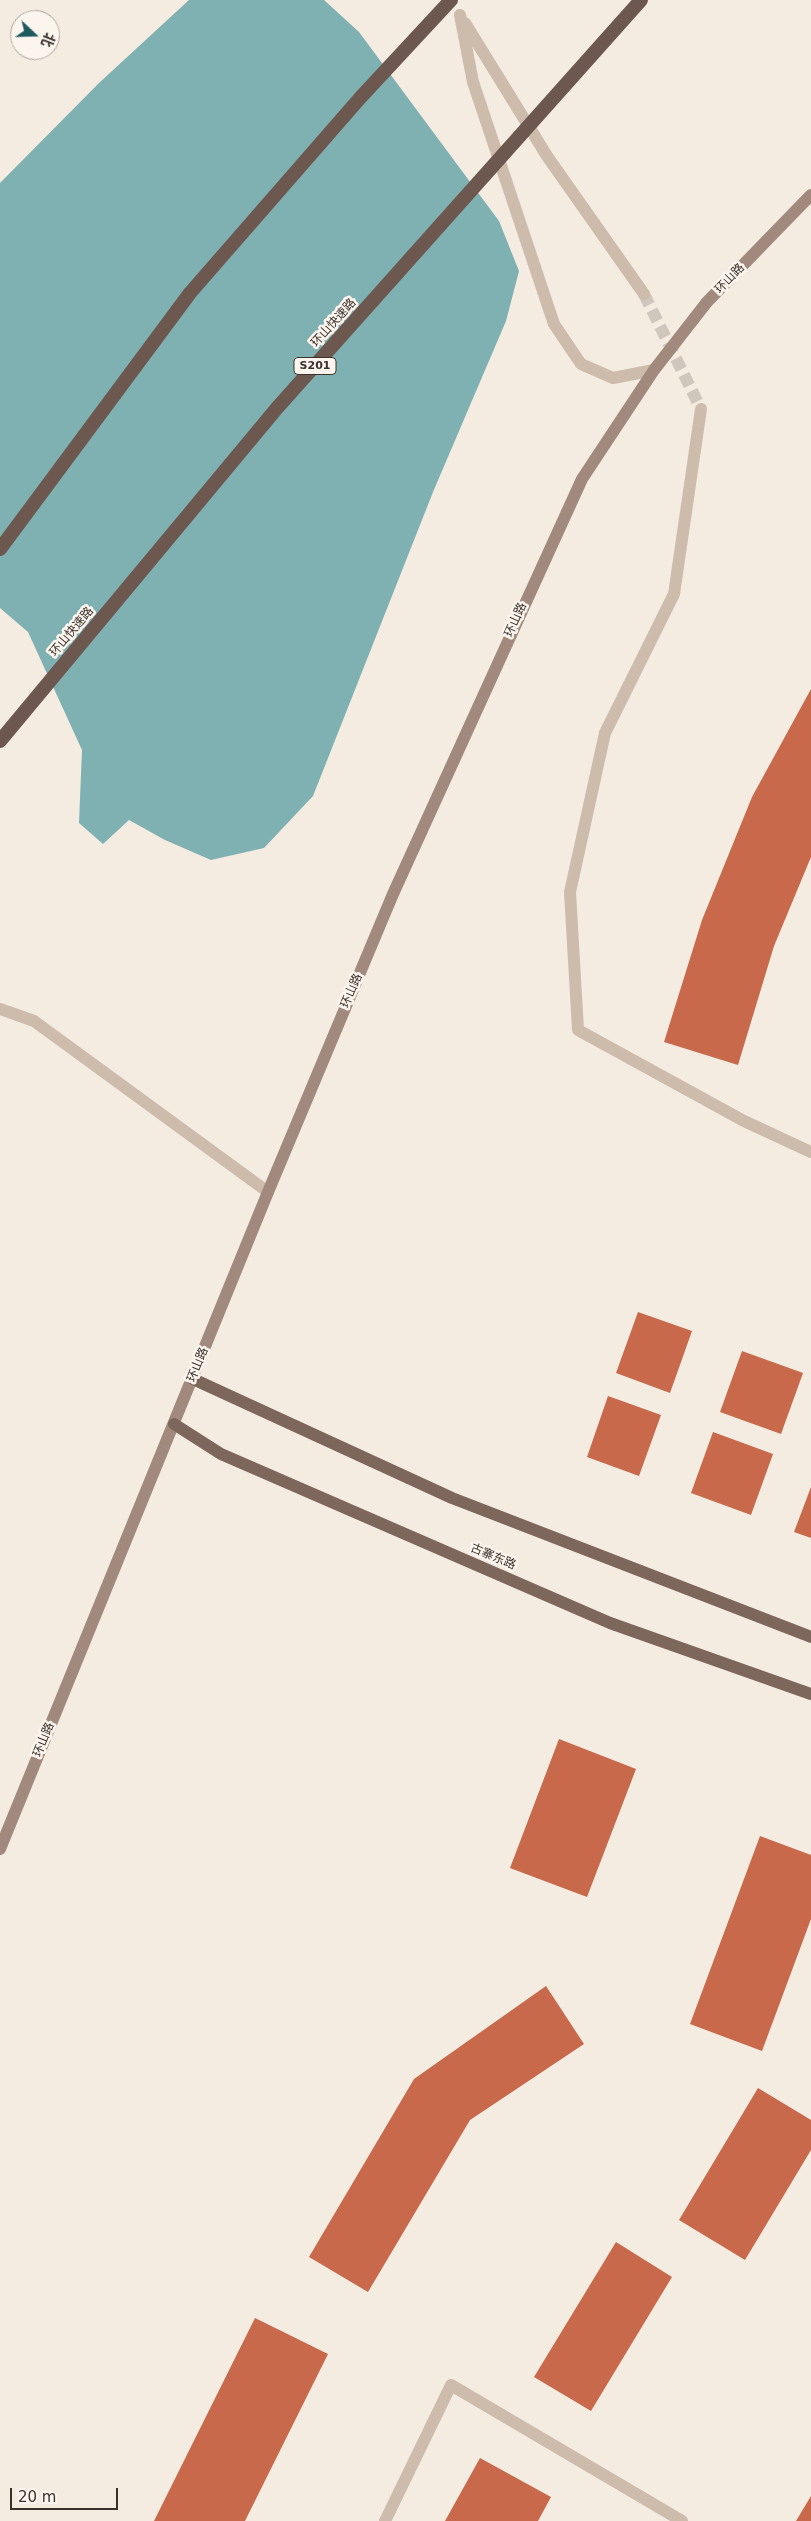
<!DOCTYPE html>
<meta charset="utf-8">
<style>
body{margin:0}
#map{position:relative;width:811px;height:2521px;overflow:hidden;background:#f4ebe1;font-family:"DejaVu Sans","Noto Sans SC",sans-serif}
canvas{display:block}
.north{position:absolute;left:10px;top:10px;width:50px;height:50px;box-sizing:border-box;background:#fbf5ee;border:1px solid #aea6a0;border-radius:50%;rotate:111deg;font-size:14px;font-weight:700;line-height:20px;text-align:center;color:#3b302b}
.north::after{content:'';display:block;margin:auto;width:18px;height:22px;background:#1f5a5e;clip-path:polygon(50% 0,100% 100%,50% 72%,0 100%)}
.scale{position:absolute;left:10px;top:2488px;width:108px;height:22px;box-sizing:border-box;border:2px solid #3b302b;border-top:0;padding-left:6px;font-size:15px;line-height:18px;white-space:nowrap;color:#3b302b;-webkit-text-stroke:4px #fbf5ee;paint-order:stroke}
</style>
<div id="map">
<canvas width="811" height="2521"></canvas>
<div class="north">北</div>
<div class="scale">20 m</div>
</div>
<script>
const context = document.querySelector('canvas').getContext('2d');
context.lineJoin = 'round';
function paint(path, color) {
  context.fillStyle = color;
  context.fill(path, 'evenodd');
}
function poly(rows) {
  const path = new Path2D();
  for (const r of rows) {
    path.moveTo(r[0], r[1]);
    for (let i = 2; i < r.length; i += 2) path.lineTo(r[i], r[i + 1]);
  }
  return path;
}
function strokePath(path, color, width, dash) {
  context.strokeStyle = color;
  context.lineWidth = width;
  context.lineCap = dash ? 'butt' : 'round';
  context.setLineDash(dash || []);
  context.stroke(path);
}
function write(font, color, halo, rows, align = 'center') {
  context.font = font + ' "DejaVu Sans","Noto Sans SC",sans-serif';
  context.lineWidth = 5;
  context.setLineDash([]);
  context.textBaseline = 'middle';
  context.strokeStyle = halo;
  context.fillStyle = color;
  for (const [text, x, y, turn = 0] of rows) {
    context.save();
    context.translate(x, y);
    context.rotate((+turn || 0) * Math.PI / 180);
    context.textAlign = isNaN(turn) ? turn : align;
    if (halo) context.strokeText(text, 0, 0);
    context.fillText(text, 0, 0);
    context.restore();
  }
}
paint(poly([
 [189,0,324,0,359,32,499,221,519,271,506,321,433,492,313,796,264,848,211,860,165,840,129,820,103,844,79,823,82,750,28,632,0,608,0,183,99,83]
]), '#7fb0b2');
paint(poly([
 [811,689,811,857,774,946,738,1065,664,1042,702,920,752,797],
 [638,1312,692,1331,670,1393,616,1373],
 [742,1351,803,1373,781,1434,720,1412],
 [608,1396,661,1415,639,1476,587,1457],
 [713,1432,773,1454,751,1515,691,1493],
 [811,1487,811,1538,794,1532],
 [559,1739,636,1769,587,1897,510,1868],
 [760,1836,811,1855,811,1919,762,2051,690,2024],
 [546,1986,584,2044,470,2120,368,2292,309,2257,414,2079],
 [758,2088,811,2120,811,2150,745,2260,679,2220],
 [616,2242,672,2277,591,2411,534,2377],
 [255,2318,328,2354,245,2521,154,2521],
 [480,2458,551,2497,538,2521,445,2521],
 [811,2496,811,2521,796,2521]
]), '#c8694b');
strokePath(poly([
 [644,294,701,409]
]), '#cfc6bd', 12, [12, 6]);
strokePath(poly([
 [460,15,473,82,554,324,581,364,613,378,654,370],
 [465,23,547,156,644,294],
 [701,409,674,594,605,733,570,892,578,1030,744,1121,811,1152],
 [0,1009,34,1021,268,1192],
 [385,2521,451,2385,682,2521]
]), '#cdbbac', 12);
strokePath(poly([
 [0,1849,268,1192,393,894,582,479,654,370,707,302,811,195]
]), '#a18a7d', 12);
strokePath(poly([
 [193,1379,452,1498,811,1637],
 [174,1424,221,1454,610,1623,811,1694]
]), '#7d675c', 12);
strokePath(poly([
 [0,549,190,293,360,98,451,0],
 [0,741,277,408,641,0]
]), '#6c584f', 14);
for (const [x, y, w] of [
 [315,366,42]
]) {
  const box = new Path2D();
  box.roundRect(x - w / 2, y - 8.5, w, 17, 4);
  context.fillStyle = '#fbf5ee';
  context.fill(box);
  strokePath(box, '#3b302b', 1);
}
write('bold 11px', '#3b302b', null, [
 ["S201",315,366]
]);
write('12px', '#3b302b', '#fbf5ee', [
 ["环山路",730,279,-46],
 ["环山快速路",334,323,-48],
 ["环山路",516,620,-66],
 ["环山快速路",72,632,-50],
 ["环山路",352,991,-67],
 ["环山路",198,1365,-68],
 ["古寨东路",493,1557,23],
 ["环山路",44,1740,-68]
]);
</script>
